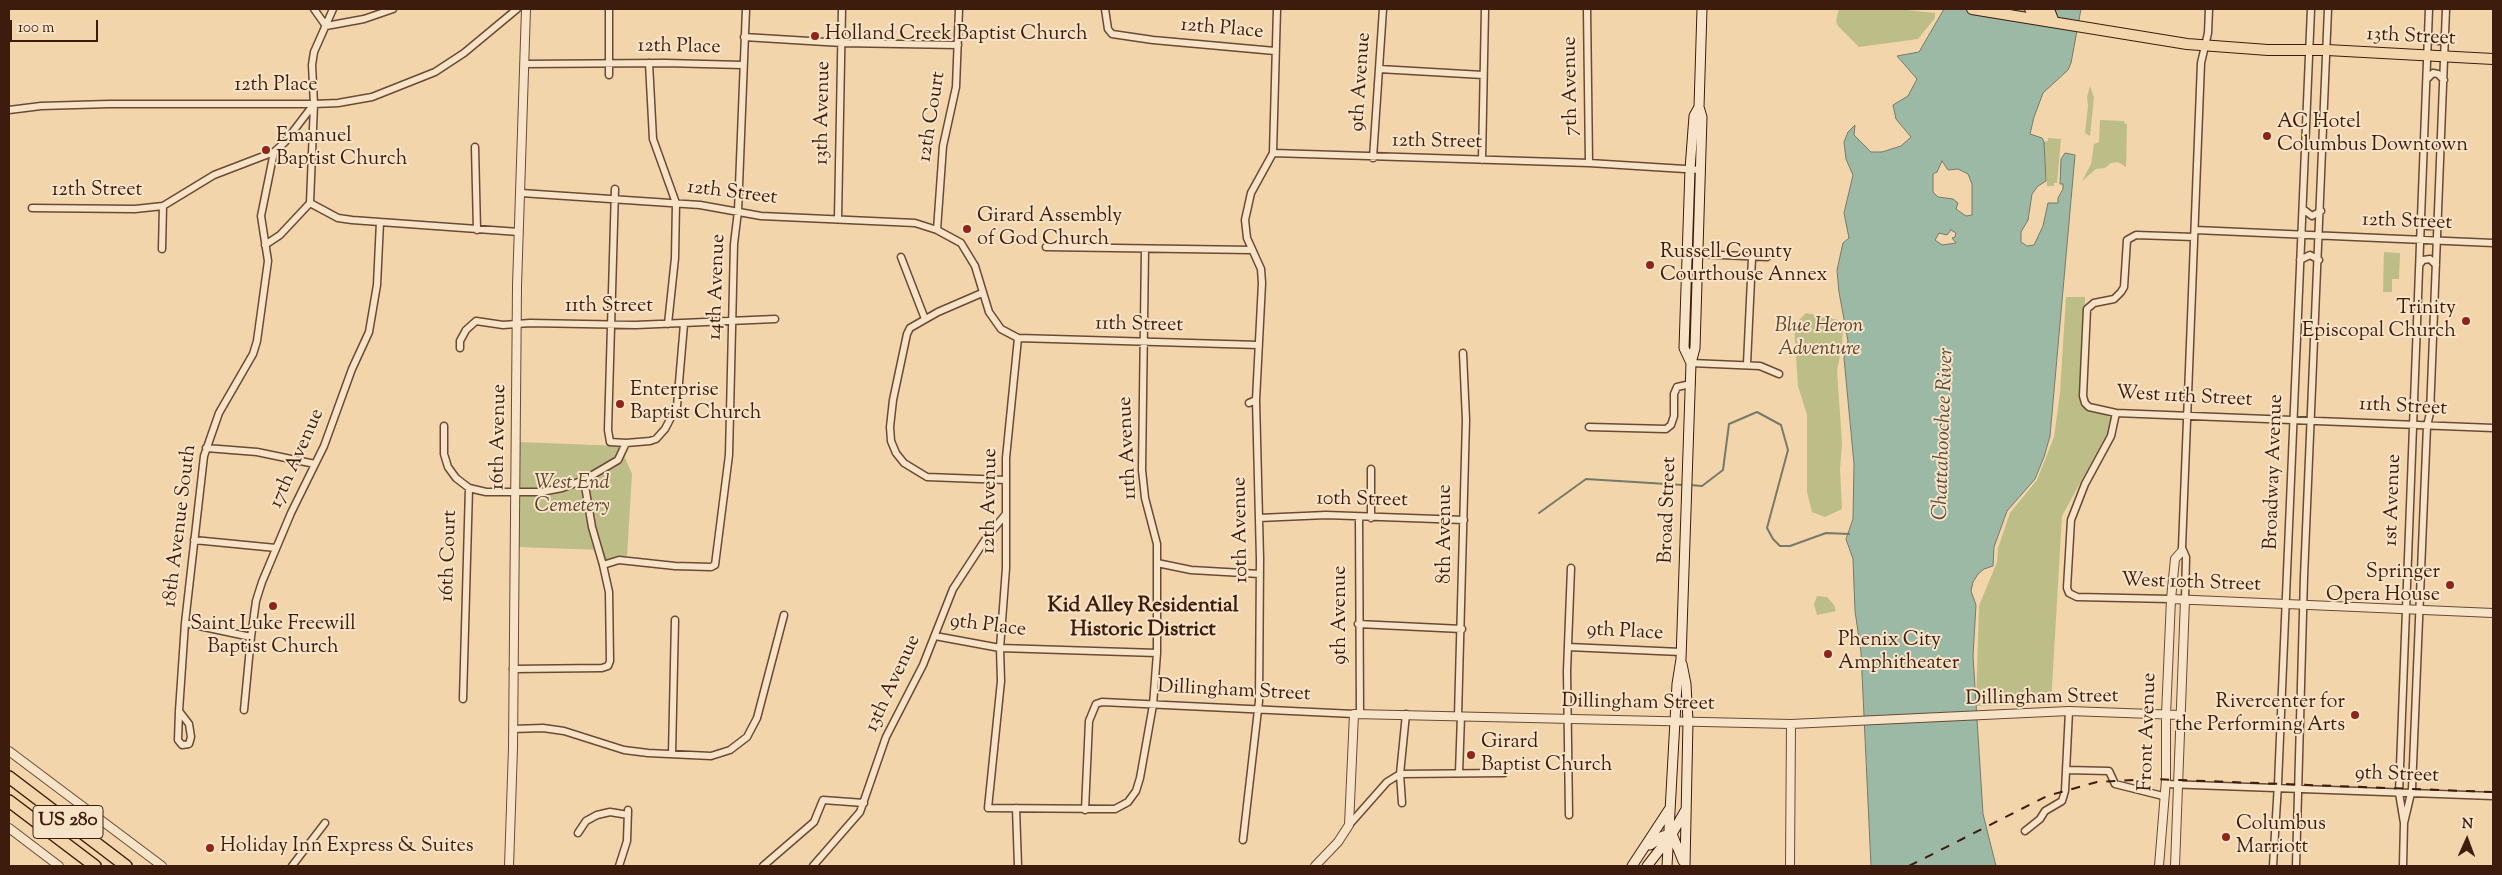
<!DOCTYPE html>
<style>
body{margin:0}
#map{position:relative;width:2502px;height:875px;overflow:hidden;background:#f2d5ab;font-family:"Sorts Mill Goudy",serif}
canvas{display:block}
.frame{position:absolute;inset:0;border:10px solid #3d1c0d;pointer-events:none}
.north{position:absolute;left:2442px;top:815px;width:50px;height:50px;-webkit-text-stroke:4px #f7e4c8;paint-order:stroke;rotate:2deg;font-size:14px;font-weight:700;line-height:20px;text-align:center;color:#3d1c0d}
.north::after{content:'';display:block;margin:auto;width:18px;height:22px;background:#3d1c0d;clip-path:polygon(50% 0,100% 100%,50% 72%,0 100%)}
.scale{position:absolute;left:10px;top:20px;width:88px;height:22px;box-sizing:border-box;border:2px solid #3d1c0d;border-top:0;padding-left:6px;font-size:15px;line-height:18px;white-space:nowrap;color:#3d1c0d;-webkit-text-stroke:4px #f7e4c8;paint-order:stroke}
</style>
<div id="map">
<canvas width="2502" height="875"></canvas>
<div class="frame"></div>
<div class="north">N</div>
<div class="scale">100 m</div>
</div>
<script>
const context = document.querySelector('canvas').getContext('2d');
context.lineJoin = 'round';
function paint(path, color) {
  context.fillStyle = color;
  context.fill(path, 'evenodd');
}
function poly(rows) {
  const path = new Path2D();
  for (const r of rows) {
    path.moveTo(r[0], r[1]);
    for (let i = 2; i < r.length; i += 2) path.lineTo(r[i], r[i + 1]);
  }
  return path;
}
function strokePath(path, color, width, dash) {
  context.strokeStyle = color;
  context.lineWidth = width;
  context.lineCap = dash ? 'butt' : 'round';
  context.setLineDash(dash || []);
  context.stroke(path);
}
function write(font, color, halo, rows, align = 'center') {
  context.font = font + ' "Sorts Mill Goudy",serif';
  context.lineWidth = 4;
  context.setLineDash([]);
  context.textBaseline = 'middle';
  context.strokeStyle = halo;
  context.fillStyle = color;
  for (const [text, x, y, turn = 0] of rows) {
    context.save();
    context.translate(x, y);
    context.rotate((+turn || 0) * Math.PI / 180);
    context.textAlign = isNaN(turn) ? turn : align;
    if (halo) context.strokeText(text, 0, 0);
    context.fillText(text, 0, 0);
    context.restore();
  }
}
paint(poly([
 [1839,9,1897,9,1935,13,1935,18,1918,39,1859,47,1838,26,1836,21],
 [2090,86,2094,97,2090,136,2085,133,2088,106,2087,97],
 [2100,120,2124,121,2125,124,2127,124,2126,167,2118,162,2111,163,2105,168,2096,169,2082,181,2091,164,2094,144,2099,142],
 [2048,138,2061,139,2057,183,2054,183,2054,186,2047,186,2044,142,2048,141],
 [2384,252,2400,253,2399,279,2392,279,2392,292,2383,292],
 [2066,297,2085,297,2082,406,2115,419,2062,516,2051,704,1976,706,1979,606,1997,562,1998,548,2010,513,2037,480,2054,437,2060,393],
 [1806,313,1843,321,1842,346,1837,370,1842,444,1840,469,1842,509,1825,517,1812,512,1807,492,1807,415,1798,386,1794,325],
 [519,442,620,446,632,474,627,556,605,561,601,550,517,547],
 [1817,596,1827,597,1834,605,1836,611,1817,615,1814,604]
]), '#bcbd87');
const water = poly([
 [1944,9,2081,9,2071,63,2068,70,2043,93,2034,117,2030,134,2042,138,2044,142,2046,181,2038,186,2032,194,2028,220,2021,232,2021,242,2027,246,2034,245,2043,226,2048,203,2058,203,2058,198,2063,189,2063,184,2060,184,2061,159,2065,153,2075,155,2050,436,2044,457,2035,479,2007,511,1994,547,1993,566,1984,569,1978,574,1973,582,1971,591,1976,605,1973,656,1983,814,1996,866,1871,866,1861,652,1855,611,1853,559,1846,539,1853,519,1854,464,1844,358,1848,341,1839,292,1837,270,1843,243,1849,238,1844,213,1853,175,1846,159,1844,142,1848,132,1855,125,1854,135,1871,152,1882,152,1901,146,1911,137,1896,119,1893,105,1908,96,1917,79,1897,56,1919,52,1944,9],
 [1942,161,1948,170,1958,169,1968,174,1972,184,1972,215,1966,216,1956,209,1958,203,1953,199,1938,197,1933,192,1933,174,1937,172,1942,161],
 [1951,230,1956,233,1955,237,1952,238,1956,243,1942,245,1935,240,1939,233,1947,235,1951,230]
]);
paint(water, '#9cb9a5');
strokePath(water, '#767a68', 1);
strokePath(poly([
 [1690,485,1702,486,1723,470,1729,424,1757,412,1781,425,1788,450,1767,528,1773,539,1780,546,1790,546,1826,533,1849,534],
 [1539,513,1586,479,1683,485]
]), '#767a68', 2);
const minor = poly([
 [314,9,326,26],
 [609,9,609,75],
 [1105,9,1108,29,1112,34,1153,40,1275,51],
 [1587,9,1589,163],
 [326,26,364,19,393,9],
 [2428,34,2434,40,2439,41,2445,35],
 [744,37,842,43,958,45],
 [649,63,653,139,676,203,675,258,668,324],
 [524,64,665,63,742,65],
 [1379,69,1483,75],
 [2427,79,2433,73,2438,74,2444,80],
 [9,110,41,106,109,104,314,104,338,103,372,97,435,72,464,53,517,9],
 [475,147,477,230],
 [1273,153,1589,163,1701,170],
 [1373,158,1383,9],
 [1482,160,1485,9],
 [615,189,608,430,610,442,626,443,650,441,656,439,665,429,677,406,684,324],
 [521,193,700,205,761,216,915,223,937,230,961,243,975,266,989,312,1001,329,1018,338,1259,345],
 [310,203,338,218,352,220,519,232],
 [310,203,314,104,312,65,314,52,333,9],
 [32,208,135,209,163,206,214,175,274,152],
 [2303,209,2312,216,2321,211],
 [838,218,842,9],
 [2421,220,2427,226,2432,226,2438,221],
 [937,230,943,146,956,87,959,9],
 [2195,230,2493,243],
 [2194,237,2136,235,2127,240,2124,287,2121,292,2114,299,2094,303,2087,309,2083,396,2085,403,2089,407,2116,413,2493,428],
 [265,245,280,235,310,203],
 [1046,247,1252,250],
 [162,249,163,206],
 [1698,254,1767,257],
 [901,257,925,319],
 [2300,260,2310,255,2319,260],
 [2420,264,2423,260,2430,259,2436,265],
 [982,293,938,312,910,328,907,334,893,400,890,427,891,441,896,453,904,463,927,477,1006,480],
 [1018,338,1006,458,1006,568,1000,648,1001,681,988,808,1115,809,1128,802,1136,791,1140,778,1153,705,1157,653,1157,544,1145,498,1142,470,1145,249],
 [460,348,460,341,466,330,476,321,503,325,530,323,636,325,775,319],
 [1691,363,1760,366,1779,374],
 [1747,364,1752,258],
 [2414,401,2417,406,2425,408,2431,402],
 [1249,403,1256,400],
 [2116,413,2111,436,2085,484,2071,520,2067,588,2069,593,2077,597,2171,599],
 [444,426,444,454,448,467,456,478,469,488,486,492,541,492,562,488,584,480,618,460,626,443],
 [1589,427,1666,429,1671,425,1674,416,1674,394,1677,387,1691,384],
 [206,448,257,452,315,464],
 [1371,469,1371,518],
 [1359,517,1360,714],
 [1259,518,1326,515,1464,520],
 [194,540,276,548],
 [1157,563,1191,570,1260,574],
 [603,565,619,560,675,566,711,567,715,565,729,455,734,244,738,211,746,9],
 [2185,600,2186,557,2182,548,2201,63,2208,33,2209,9],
 [185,623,251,637],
 [1358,624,1462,629],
 [935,636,1000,648,1157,653],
 [1568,647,1681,652],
 [513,669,602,668,608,666,610,661,609,592,603,565,592,527,584,480],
 [463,699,469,488],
 [244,710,251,637,256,601,262,582,291,513,324,446,352,369,369,332,377,285,380,222],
 [179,711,185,623,204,456,219,413,253,354,257,341,268,261,261,216,274,152,285,142,314,104],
 [179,711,189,724,191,737,189,744,182,745,178,740,179,711],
 [1458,716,1466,420,1463,353],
 [513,729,543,728,564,731,624,750,648,753,711,756,730,750,747,737,757,718,784,615],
 [672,754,675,620],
 [2066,770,2109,771,2115,784,2163,796],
 [1459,773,1461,716],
 [2166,784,2493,796],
 [1402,803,1400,774,1406,714],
 [1016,808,1018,866],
 [1085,810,1089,721,1096,704,1102,702,1354,714],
 [1569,815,1567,671,1571,568],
 [2404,823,2412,789,2427,426,2430,413,2446,9],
 [1349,825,1387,782,1400,774,1504,773],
 [2025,831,2040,819,2045,811,2062,801,2065,791,2069,711],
 [578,833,586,821,597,815,610,812,628,815],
 [1243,840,1259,701,1260,559,1256,400,1262,283,1261,269,1247,238,1245,220,1251,193,1273,153,1277,9],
 [292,866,325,823],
 [619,866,627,841,628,810],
 [763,866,814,822,823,800,864,803],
 [813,866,860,812,886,737,923,665,953,589,987,537,1005,515],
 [2273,866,2278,784,2311,9],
 [2296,866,2304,577,2328,9],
 [2403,866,2404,823,2399,793,2429,9]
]);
const tertiary = poly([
 [2171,599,2493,613],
 [9,751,162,866],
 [9,828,59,866],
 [509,866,513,748,517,286,526,9],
 [1315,866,1338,842,1349,825,1354,714,1791,724,2069,711,2180,715],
 [1790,866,1791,724],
 [2159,866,2166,780,2166,715,2171,599,2175,559,2182,551],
 [2175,866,2185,600]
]);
const secondary = poly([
 [1691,363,1684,348,1690,169,1694,116,1699,107],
 [1682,664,1686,684,1688,721,1685,866],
 [1650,845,1663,836,1672,834,1683,861],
 [1632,866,1670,808],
 [1647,866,1672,834,1685,811],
 [1667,866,1677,684,1681,659,1691,363,1695,348,1702,117,1699,107,1702,9]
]);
const primary = poly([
 [1972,9,2187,44,2268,50,2327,50,2493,59],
 [2030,9,2050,12,2054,22]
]);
const motorway = poly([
 [9,777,126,866],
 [9,801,95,866]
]);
strokePath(minor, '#6a4a34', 9);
strokePath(tertiary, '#6a4a34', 10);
strokePath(secondary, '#3d1c0d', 11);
strokePath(primary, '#3d1c0d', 12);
strokePath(motorway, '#3d1c0d', 14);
strokePath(minor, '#f7e4c8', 6);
strokePath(tertiary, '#f7e4c8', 8);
strokePath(secondary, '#f7e4c8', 9);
strokePath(primary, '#f2d5ab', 10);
strokePath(motorway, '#f2d5ab', 11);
strokePath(poly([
 [1909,866,2047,796,2097,782,2152,779,2493,792]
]), '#3d1c0d', 2, [9, 9]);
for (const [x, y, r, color] of [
 [815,36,5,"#8f2418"],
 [2267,136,5,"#8f2418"],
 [266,150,5,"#8f2418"],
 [967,229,5,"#8f2418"],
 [1650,265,5,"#8f2418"],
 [2466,321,5,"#8f2418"],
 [620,404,5,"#8f2418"],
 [2450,585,5,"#8f2418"],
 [273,606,5,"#8f2418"],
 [1828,654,5,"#8f2418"],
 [2355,715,5,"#8f2418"],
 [1471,755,5,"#8f2418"],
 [2226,837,5,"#8f2418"],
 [210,848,5,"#8f2418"]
]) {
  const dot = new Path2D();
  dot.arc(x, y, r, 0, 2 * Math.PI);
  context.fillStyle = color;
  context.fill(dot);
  strokePath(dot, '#f7e4c8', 2);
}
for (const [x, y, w] of [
 [68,822,70]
]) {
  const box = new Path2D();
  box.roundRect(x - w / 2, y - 16.5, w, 33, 4);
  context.fillStyle = '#f7e4c8';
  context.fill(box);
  strokePath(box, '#3d1c0d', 1);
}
write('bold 19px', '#3d1c0d', null, [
 ["US 280",68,822]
]);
write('20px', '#3d1c0d', '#f7e4c8', [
 ["12th Place",1222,30,5],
 ["13th Street",2411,38,3],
 ["12th Place",679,48,1],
 ["9th Avenue",1362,82,-86],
 ["7th Avenue",1572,86,-91],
 ["12th Place",276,87],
 ["13th Avenue",824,113,-89],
 ["12th Court",933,117,-81],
 ["12th Street",1437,143,1],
 ["12th Street",97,192],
 ["12th Street",732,194,7],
 ["12th Street",2407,223,2],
 ["14th Avenue",718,287,-88],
 ["11th Street",609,308],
 ["11th Street",1139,326,1],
 ["West 11th Street",2184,398,3],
 ["11th Street",2403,408,3],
 ["16th Avenue",500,437,-89],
 ["11th Avenue",1129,448,-93],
 ["17th Avenue",298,459,-66],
 ["Broadway Avenue",2275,472,-88],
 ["1st Avenue",2394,500,-88],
 ["12th Avenue",991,501,-89],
 ["10th Street",1362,501,1],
 ["Broad Street",1669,510,-88],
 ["18th Avenue South",181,526,-83],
 ["10th Avenue",1242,530,-91],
 ["8th Avenue",1447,534,-90],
 ["16th Court",450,556,-88],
 ["West 10th Street",2191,584,2],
 ["9th Avenue",1342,615,-90],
 ["9th Place",988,627,7],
 ["9th Place",1625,633,3],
 ["13th Avenue",894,684,-65],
 ["Dillingham Street",1234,692,3],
 ["Dillingham Street",2042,699,-1],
 ["Dillingham Street",1638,704,1],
 ["Front Avenue",2149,732,-88],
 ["9th Street",2397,776,2]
]);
write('20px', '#3d1c0d', '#f7e4c8', [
 ["Holland Creek Baptist Church",825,36],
 ["AC Hotel",2277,124],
 ["Columbus Downtown",2277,147],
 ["Emanuel",276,138],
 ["Baptist Church",276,161],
 ["Girard Assembly",977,218],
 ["of God Church",977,241],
 ["Russell County",1660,254],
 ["Courthouse Annex",1660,277],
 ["Trinity",2456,310,"right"],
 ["Episcopal Church",2456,333,"right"],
 ["Enterprise",630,392],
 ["Baptist Church",630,415],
 ["Springer",2440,574,"right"],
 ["Opera House",2440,597,"right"],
 ["Saint Luke Freewill",273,626,"center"],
 ["Baptist Church",273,649,"center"],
 ["Phenix City",1838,642],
 ["Amphitheater",1838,665],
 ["Rivercenter for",2345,704,"right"],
 ["the Performing Arts",2345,727,"right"],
 ["Girard",1481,744],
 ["Baptist Church",1481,767],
 ["Columbus",2236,826],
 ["Marriott",2236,849],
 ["Holiday Inn Express & Suites",220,848]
], 'left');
write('italic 20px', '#5d442c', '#f7e4c8', [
 ["Blue Heron",1819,328],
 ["Adventure",1819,351],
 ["West End",572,485],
 ["Cemetery",572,508]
]);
write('italic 21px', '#5a4b3b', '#f7e4c8', [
 ["Chattahoochee River",1945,434,-88]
]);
write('bold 21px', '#3d1c0d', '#f7e4c8', [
 ["Kid Alley Residential",1143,607],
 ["Historic District",1143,631]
]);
</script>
